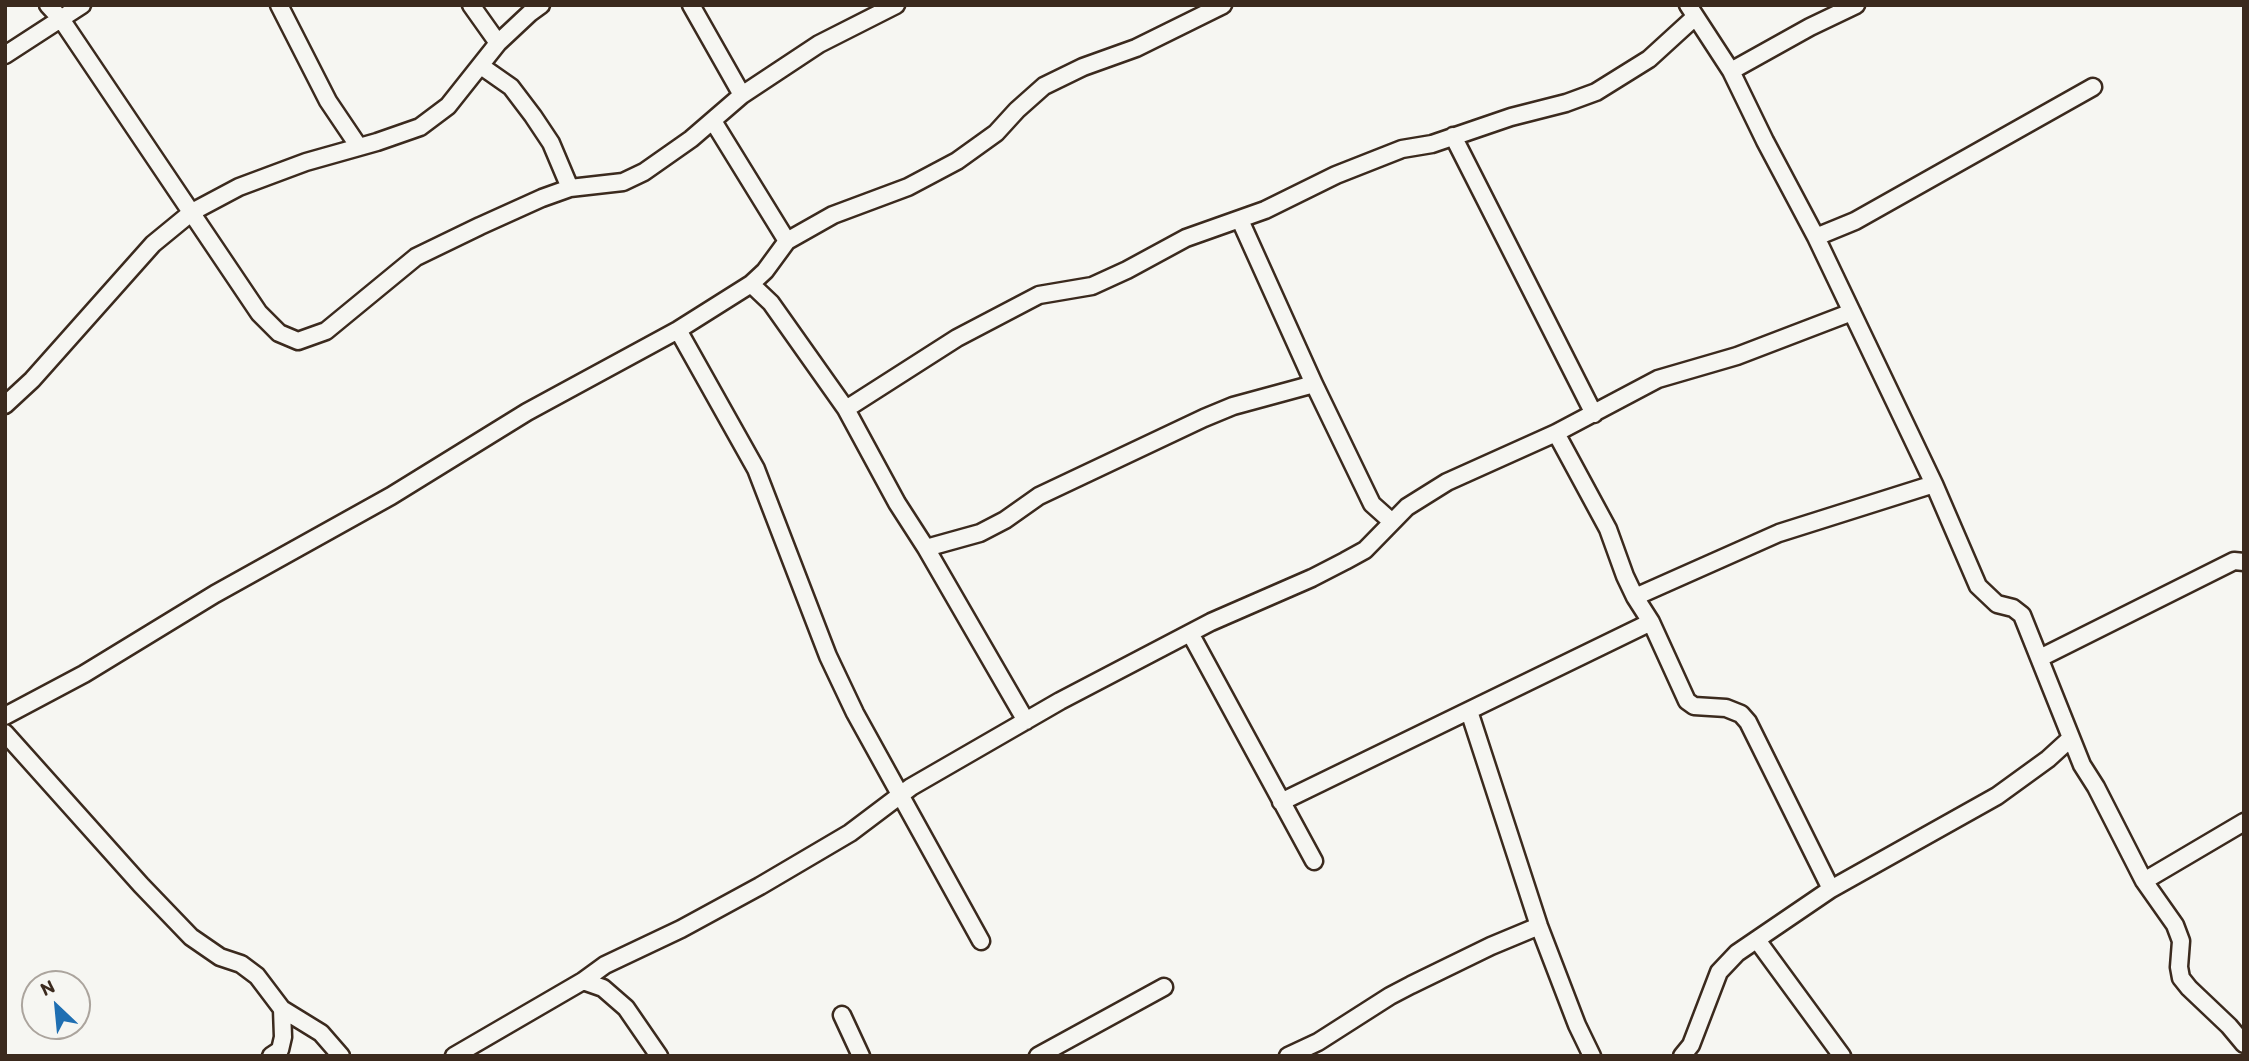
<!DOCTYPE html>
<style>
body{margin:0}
#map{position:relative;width:2249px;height:1061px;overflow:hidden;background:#f6f6f2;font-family:Itim,sans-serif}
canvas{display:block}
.frame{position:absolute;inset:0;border:7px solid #3b2a1e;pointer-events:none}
.north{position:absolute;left:21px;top:970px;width:70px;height:70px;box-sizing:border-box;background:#f6f6f2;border:2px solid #aba49d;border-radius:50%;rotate:334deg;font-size:19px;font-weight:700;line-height:28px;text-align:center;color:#3b2a1e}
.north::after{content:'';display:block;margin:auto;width:24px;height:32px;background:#1f6fb2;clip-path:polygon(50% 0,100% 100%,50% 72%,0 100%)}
</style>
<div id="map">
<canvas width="2249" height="1061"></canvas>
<div class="frame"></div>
<div class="north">N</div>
</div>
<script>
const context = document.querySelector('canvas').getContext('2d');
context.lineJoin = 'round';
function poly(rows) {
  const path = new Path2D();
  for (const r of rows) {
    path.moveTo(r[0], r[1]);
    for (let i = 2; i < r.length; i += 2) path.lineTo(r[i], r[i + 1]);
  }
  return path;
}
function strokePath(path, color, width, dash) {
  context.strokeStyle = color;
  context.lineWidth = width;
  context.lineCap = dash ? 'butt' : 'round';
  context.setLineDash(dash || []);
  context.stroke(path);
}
const minor = poly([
 [48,5,61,19,259,313,279,333,298,341,326,331,416,257,480,226,542,198,570,188,623,182,644,172,691,139,742,95,819,44,896,5],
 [279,5,328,101,359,147],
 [471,5,498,43],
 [691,5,742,95],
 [1688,5,1731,71,1765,141,1816,237,1934,484,1978,586,1997,604,2013,608,2022,615,2082,765,2096,787,2144,881,2175,925,2181,941,2179,967,2181,978,2189,988,2229,1026,2244,1044],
 [5,55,82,5],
 [481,66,511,87,533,116,551,143,570,188],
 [1731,71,1810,27,1856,5],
 [713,121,787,241],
 [1453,136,1594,414],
 [1240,220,1314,384,1372,504,1391,521],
 [1816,237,1855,221,2093,87],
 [751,284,771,303,846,409,897,503,926,548,1026,721],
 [678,330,756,469,828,656,855,713,981,941],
 [5,405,32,380,153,244,192,212,239,187,306,162,377,142,420,127,448,106,498,43,530,13,541,5],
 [846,409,957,338,1039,295,1092,286,1127,270,1186,238,1265,210,1336,175,1402,149,1432,144,1511,117,1566,103,1596,92,1649,59,1695,17],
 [1556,433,1608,529,1625,576,1635,597,1651,622,1687,701,1694,706,1726,708,1741,714,1748,722,1831,889],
 [926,548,980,533,1005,520,1039,496,1204,418,1233,406,1314,384],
 [1635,597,1779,533,1934,484],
 [1190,633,1314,861],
 [2040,658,2234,561,2244,562],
 [1469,711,1539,926,1577,1025,1592,1056],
 [5,716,84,674,215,594,391,496,527,412,678,330,751,284,765,271,787,241,833,215,908,187,957,161,996,133,1017,110,1044,86,1083,67,1136,48,1223,5],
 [5,733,141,885,191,937,220,957,241,964,257,976,282,1009,321,1033,341,1056],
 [1281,802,1651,622],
 [2144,881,2244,822],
 [1757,940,1842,1056],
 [583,981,603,988,626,1008,659,1056],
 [842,1015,861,1056],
 [271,1056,280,1050,283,1037,282,1009],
 [454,1056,583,981,605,965,681,929,760,886,850,833,911,787,1060,701,1211,622,1312,578,1345,561,1365,550,1407,507,1447,482,1556,433,1658,379,1737,356,1852,312],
 [1038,1056,1164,987],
 [1288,1056,1318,1042,1390,996,1411,985,1491,946,1539,926],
 [1682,1056,1691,1045,1719,972,1737,953,1831,889,1997,796,2048,759,2071,738]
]);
strokePath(minor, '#3b2a1e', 21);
strokePath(minor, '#f6f6f2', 16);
</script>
